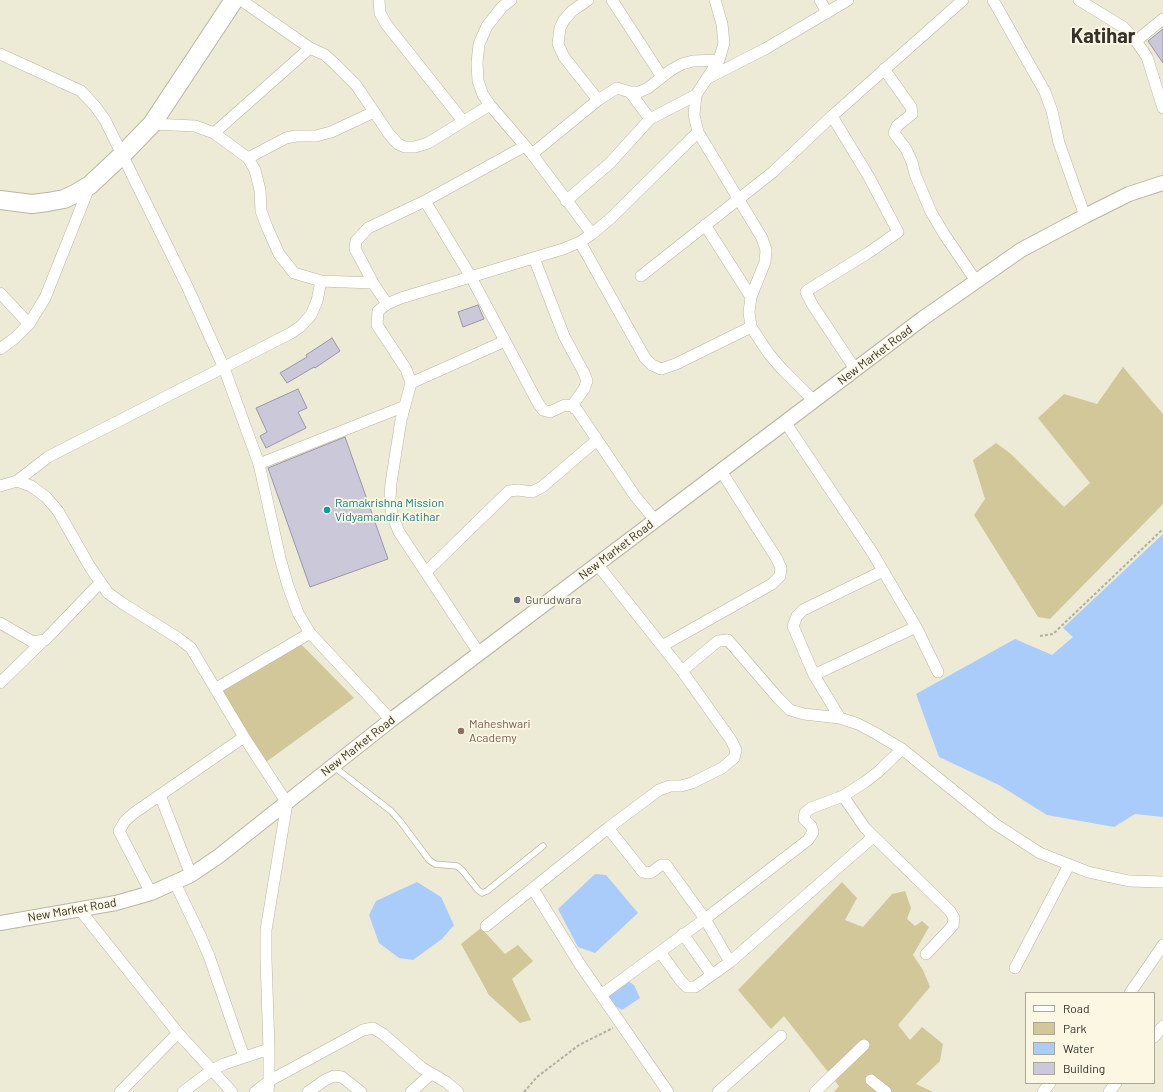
<!DOCTYPE html>
<style>
body{margin:0}
#map{position:relative;width:1163px;height:1092px;overflow:hidden;background:#edead6;font-family:Barlow,sans-serif}
canvas{display:block}
.legend{position:absolute;left:1025px;top:992px;width:130px;height:92px;box-sizing:border-box;background:#fbf7e3;border:1px solid #aba899;margin:0;padding:5px 7px;list-style:none;font-size:12px;color:#34322b}
.legend li{display:flex;align-items:center;gap:8px;height:20px}
.legend b{width:20px;border:1px solid #aba899}
</style>
<div id="map">
<canvas width="1163" height="1092"></canvas>
<ul class="legend">
<li><b style="height:5px;background:#fff"></b>Road</li>
<li><b style="height:11px;background:#d1c799"></b>Park</li>
<li><b style="height:11px;background:#a9ccfb"></b>Water</li>
<li><b style="height:11px;background:#cbc8da"></b>Building</li>
</ul>
</div>
<script>
const context = document.querySelector('canvas').getContext('2d');
context.lineJoin = 'round';
function paint(path, color) {
  context.fillStyle = color;
  context.fill(path, 'evenodd');
}
function poly(rows) {
  const path = new Path2D();
  for (const r of rows) {
    path.moveTo(r[0], r[1]);
    for (let i = 2; i < r.length; i += 2) path.lineTo(r[i], r[i + 1]);
  }
  return path;
}
function strokePath(path, color, width, dash) {
  context.strokeStyle = color;
  context.lineWidth = width;
  context.lineCap = dash ? 'butt' : 'round';
  context.setLineDash(dash || []);
  context.stroke(path);
}
function write(font, color, halo, rows, align = 'center') {
  context.font = font + ' Barlow,sans-serif';
  context.lineWidth = 3.5;
  context.setLineDash([]);
  context.textBaseline = 'middle';
  context.strokeStyle = halo;
  context.fillStyle = color;
  for (const [text, x, y, turn = 0] of rows) {
    context.save();
    context.translate(x, y);
    context.rotate((+turn || 0) * Math.PI / 180);
    context.textAlign = isNaN(turn) ? turn : align;
    if (halo) context.strokeText(text, 0, 0);
    context.fillText(text, 0, 0);
    context.restore();
  }
}
paint(poly([
 [1123,367,1163,414,1163,504,1050,619,1038,617,974,515,985,499,973,460,996,443,1011,454,1064,507,1090,483,1038,418,1064,394,1097,404],
 [295,638,354,698,266,762,219,693],
 [842,882,857,898,845,920,863,927,892,894,905,891,911,908,907,919,915,926,922,921,929,927,913,955,923,970,930,987,898,1025,910,1040,922,1027,943,1044,940,1061,916,1084,933,1092,834,1092,839,1086,784,1016,771,1029,738,990],
 [481,928,505,954,518,945,533,961,512,979,531,1020,520,1023,489,995,461,944]
]), '#d1c799');
paint(poly([
 [1163,534,1163,817,1135,814,1114,827,1047,815,999,785,939,757,916,694,1015,639,1052,655,1073,637,1063,628],
 [595,874,606,875,638,913,595,953,578,947,558,909],
 [417,882,441,897,454,925,442,939,413,960,399,958,379,943,369,915,376,901],
 [628,981,634,985,640,998,622,1010,609,1002,609,989]
]), '#a9ccfb');
const building = poly([
 [1163,29,1163,63,1148,41,1163,29],
 [478,305,484,319,463,327,458,312,478,305],
 [332,338,340,351,315,368,314,367,287,383,280,373,307,357,306,355,332,338],
 [298,389,307,408,298,412,306,428,266,448,260,436,267,432,256,408,298,389],
 [345,437,388,559,310,587,268,468,345,437]
]);
paint(building, '#cbc8da');
strokePath(building, '#9996a8', 1);
const service = poly([
 [333,766,391,811,400,821,429,860,435,864,457,866,462,870,478,890,482,893,487,891,543,846]
]);
const minor = poly([
 [241,0,310,48,325,55,335,64,356,85,389,134,398,144,405,147,415,147,428,143,490,105],
 [379,0,380,13,386,24,463,121],
 [511,0,502,7,487,26,479,44,477,63,478,81,483,95,490,105,532,154,592,234],
 [588,0,572,11,564,20,560,28,558,44,564,57,598,100],
 [612,0,662,77],
 [715,0,722,24,724,43,719,60,696,95,694,115,698,132,762,238,766,250,765,262,751,297,749,312,751,327,769,354,782,369,814,401],
 [820,0,827,13],
 [993,0,1045,92,1052,111,1059,143,1085,216],
 [1079,0,1123,27,1136,41,1147,57,1163,108],
 [1136,41,1163,19],
 [0,54,81,91,95,106,105,120,187,286,224,368,259,464,280,558,288,586,298,613,310,633,391,720],
 [884,69,911,107,912,114,897,126,894,133,906,149,912,162,915,174,931,212,944,234,976,281],
 [708,78,765,49,848,0],
 [630,92,650,119],
 [832,116,869,177,898,232,868,253,808,290,806,292,812,304,855,369],
 [152,124,195,126,214,133,248,158,255,170,260,190,261,211,267,227,279,254,294,273,321,281,373,283],
 [214,133,310,48],
 [532,154,598,100,617,88,630,92,639,92,648,88,671,70,682,64,693,61,719,60],
 [248,158,286,138,296,136,316,136,331,132,374,112],
 [425,201,471,277,538,403,543,410,550,412,565,405,572,406,577,410,635,496,655,520],
 [566,201,610,163,650,119,696,95],
 [705,225,751,297],
 [580,242,645,358,652,365,661,369,676,364,751,327],
 [534,258,564,336,584,373,587,381,584,389,572,406],
 [641,276,773,172,832,116,963,0],
 [0,293,29,324],
 [387,304,373,283,361,260,355,249,356,241,368,228,425,201,525,146],
 [0,349,15,338,29,324,45,298,90,185],
 [411,383,505,341],
 [785,422,872,552,916,627,938,672],
 [259,464,405,406],
 [17,481,48,457,291,333,301,326,311,315,317,301,321,281],
 [0,486,17,481,31,486,46,497,58,511,90,567,108,593,122,603,178,638,191,648,244,737,287,803,266,930,266,959,269,1049,269,1081,268,1092],
 [426,572,509,491,518,490,532,492,542,487,597,440],
 [0,623,33,642,45,640,100,583],
 [662,646,772,584,780,576,781,568,777,559,721,471],
 [479,653,399,532,392,515,390,499,391,483,401,420,411,383,406,369,377,325,378,311,387,304,401,298,563,249,580,242,592,234,611,218,698,132],
 [682,671,718,641,728,640,778,698,790,710,804,714,840,718,858,724,875,733,902,749,995,824,1040,853,1088,872,1129,881,1163,882],
 [814,675,916,627],
 [0,683,44,640],
 [215,689,310,633],
 [840,718,814,675,793,626,797,616,803,610,883,571],
 [160,795,191,875],
 [843,796,865,828,950,911,954,918,953,925,947,932,926,954],
 [608,828,643,872,647,873,652,872,661,865,666,865,705,919,730,962],
 [175,883,200,935,209,956,244,1057],
 [533,889,581,966,668,1092],
 [151,893,119,831,125,821,134,813,244,737],
 [80,910,178,1033,232,1092],
 [486,926,608,828,659,790,670,786,681,786,692,783,722,768,734,758,736,750,731,740,682,671,597,564],
 [683,934,712,975],
 [660,952,681,981,687,987,695,987,730,962,873,837],
 [1015,968,1069,865],
 [1130,993,1163,945],
 [601,995,705,919,808,840,813,832,811,826,804,819,805,813,811,808,843,796,865,782,878,772,902,749],
 [1154,1037,1163,1026],
 [871,1080,886,1092],
 [120,1092,178,1033],
 [183,1092,212,1070,224,1064,269,1049],
 [255,1092,269,1081,363,1030,373,1028,383,1034,422,1068,446,1082,458,1092],
 [308,1092,325,1080,334,1076,342,1077,361,1092],
 [411,1092,431,1074],
 [718,1092,781,1036],
 [815,1092,864,1045],
 [1043,1092,1050,1083],
 [1109,1092,1116,1083]
]);
const tertiary = poly([
 [0,923,116,903,151,893,191,875,219,856,391,720,922,319,1021,250,1085,216,1129,194,1163,183]
]);
const trunk = poly([
 [0,200,32,204,48,202,64,199,75,194,90,185,122,155,152,124,234,0]
]);
strokePath(service, '#b9b6a3', 7);
strokePath(minor, '#b9b6a3', 12);
strokePath(tertiary, '#b9b6a3', 16);
strokePath(trunk, '#b9b6a3', 20);
strokePath(poly([
 [1040,636,1053,634,1163,529],
 [524,1092,537,1077,579,1045,613,1028]
]), '#b1af9f', 2, [3, 2]);
strokePath(service, '#fff', 5.5);
strokePath(minor, '#fff', 11);
strokePath(tertiary, '#fff', 14);
strokePath(trunk, '#fff', 18);
for (const [x, y, r, color] of [
 [327,510,4,"#0f9aa8"],
 [517,600,4,"#6b7280"],
 [461,731,4,"#8d6e63"]
]) {
  const dot = new Path2D();
  dot.arc(x, y, r, 0, 2 * Math.PI);
  context.fillStyle = color;
  context.fill(dot);
  strokePath(dot, '#fbf7e3', 1.5);
}
write('12px', '#34322b', '#fbf7e3', [
 ["New Market Road",875,355,-37],
 ["New Market Road",616,550,-37],
 ["New Market Road",358,746,-38],
 ["New Market Road",72,910,-10]
]);
write('12px', '#0d838f', '#fbf7e3', [
 ["Ramakrishna Mission",335,503],
 ["Vidyamandir Katihar",335,517]
], 'left');
write('12px', '#5b616d', '#fbf7e3', [
 ["Gurudwara",525,600]
], 'left');
write('12px', '#785e54', '#fbf7e3', [
 ["Maheshwari",469,724],
 ["Academy",469,738]
], 'left');
write('bold 20px', '#34322b', '#fbf7e3', [
 ["Katihar",1103,36]
]);
</script>
